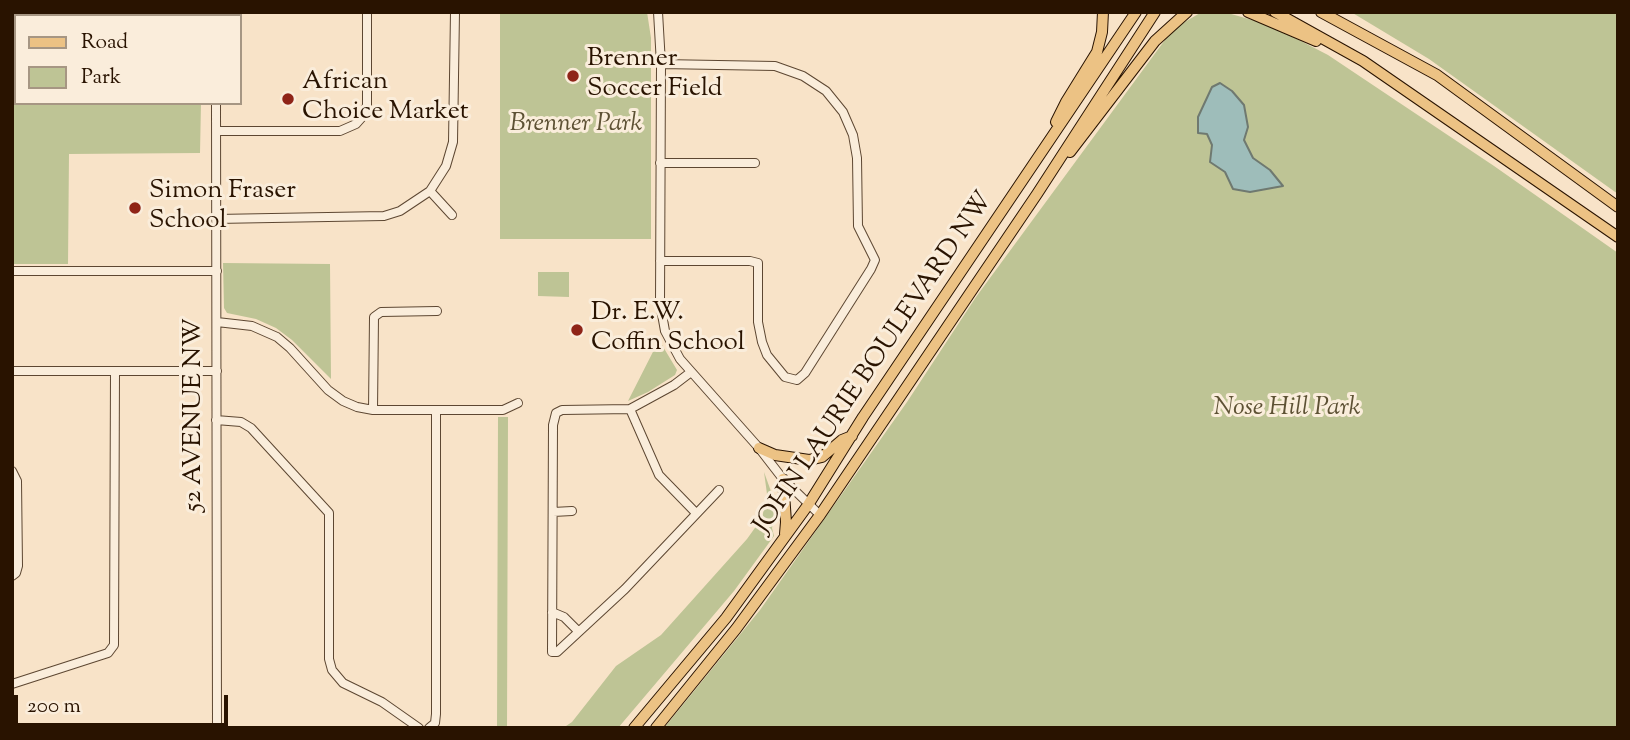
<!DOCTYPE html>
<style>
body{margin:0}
#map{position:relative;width:1630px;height:740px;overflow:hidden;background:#f8e3c8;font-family:"Sorts Mill Goudy",serif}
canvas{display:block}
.frame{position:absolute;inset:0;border:14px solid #291300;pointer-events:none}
.legend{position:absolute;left:14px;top:14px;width:228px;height:91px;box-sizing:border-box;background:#faeddb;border:2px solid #a69683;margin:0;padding:9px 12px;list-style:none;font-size:21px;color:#291300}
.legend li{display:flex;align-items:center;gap:14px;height:35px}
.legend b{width:35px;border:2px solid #a69683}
.scale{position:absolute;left:14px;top:695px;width:214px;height:32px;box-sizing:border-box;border:4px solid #291300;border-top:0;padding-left:9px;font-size:21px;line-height:24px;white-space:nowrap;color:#291300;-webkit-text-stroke:5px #faeddb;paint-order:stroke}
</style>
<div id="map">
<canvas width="1630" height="740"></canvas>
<div class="frame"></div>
<ul class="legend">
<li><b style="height:9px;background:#ecc284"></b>Road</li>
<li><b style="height:19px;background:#bec495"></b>Park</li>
</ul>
<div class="scale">200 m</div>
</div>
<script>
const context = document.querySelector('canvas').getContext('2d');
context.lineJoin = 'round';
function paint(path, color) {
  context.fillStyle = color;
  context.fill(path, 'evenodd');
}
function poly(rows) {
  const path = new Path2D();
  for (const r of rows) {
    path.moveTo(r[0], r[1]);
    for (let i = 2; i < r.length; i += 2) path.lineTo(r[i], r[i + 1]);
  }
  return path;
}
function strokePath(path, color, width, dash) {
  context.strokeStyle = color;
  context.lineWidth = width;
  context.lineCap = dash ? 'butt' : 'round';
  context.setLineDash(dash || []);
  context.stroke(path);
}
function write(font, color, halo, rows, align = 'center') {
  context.font = font + ' "Sorts Mill Goudy",serif';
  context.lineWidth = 6;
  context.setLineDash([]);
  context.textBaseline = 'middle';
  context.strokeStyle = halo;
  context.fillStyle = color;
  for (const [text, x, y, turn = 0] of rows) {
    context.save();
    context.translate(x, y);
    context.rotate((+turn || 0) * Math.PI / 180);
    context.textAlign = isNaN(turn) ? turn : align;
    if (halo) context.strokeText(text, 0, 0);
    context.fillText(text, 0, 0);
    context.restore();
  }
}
paint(poly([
 [500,12,647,12,651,38,651,239,500,239],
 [1224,12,1270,25,1328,55,1494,166,1618,253,1618,728,664,728,760,610,907,402,976,297,1173,29,1200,13],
 [1351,12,1618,12,1618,194,1429,59],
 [12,24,16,24,16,103,201,103,200,153,69,154,68,264,12,264],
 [223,263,330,264,331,379,292,340,276,328,256,319,227,313,224,308],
 [538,272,569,272,569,297,538,296],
 [659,340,677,370,675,375,648,392,628,401],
 [498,417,508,417,507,728,497,728],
 [764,472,777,508,772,528,774,536,734,591,618,728,563,728,572,722,616,666,661,635,747,539,762,518,767,494]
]), '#bec495');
const water = poly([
 [1220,83,1232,91,1244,105,1248,127,1244,140,1253,158,1270,170,1283,186,1250,192,1233,189,1225,172,1210,162,1212,145,1207,134,1198,133,1198,117,1212,87,1220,83]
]);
paint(water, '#9ebdba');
strokePath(water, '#6f7970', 2);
const minor = poly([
 [216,12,216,16],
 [658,12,661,64,660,303,665,331,680,359,759,448,783,479,820,515],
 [216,103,217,728],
 [216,131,340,131,356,124,364,115,367,105,367,12],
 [660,163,755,163],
 [430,191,452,215],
 [216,219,384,216,400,211,430,191,446,166,453,142,455,12],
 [660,261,750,261,758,263,758,322,762,342,767,355,785,377,797,380,805,373,871,269,875,260,858,226,857,158,853,135,843,112,826,91,803,76,775,66,661,64],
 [12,271,217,271],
 [217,322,252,326,277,337,290,348,328,390,343,401,357,407,373,410,503,410,518,403],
 [12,371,217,371],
 [691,372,674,385,630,409,562,410,556,413,553,425,552,652,557,652,625,589,719,490],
 [630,409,659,475,695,512],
 [373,410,374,317,381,312,437,311],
 [216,420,241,422,251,428,329,513,329,659,332,670,343,683,382,702,419,728],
 [12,471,17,481,18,566,16,573,12,576],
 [553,512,572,511],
 [552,612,564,617,578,631],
 [12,684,108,653,114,645,115,371],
 [429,728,435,723,436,714,436,410]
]);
const major = poly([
 [1248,12,1316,41],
 [1275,12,1363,61,1618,237],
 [1321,12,1437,75,1618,207],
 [1056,122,1066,102,1097,52,1102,32,1103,12],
 [1070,152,1155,41,1187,12],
 [759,448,775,455,809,460,822,457,842,440,852,436],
 [783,479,786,522,785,534],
 [634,728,726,618,808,505,863,417,1136,12],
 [656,728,736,629,820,515,1037,194,1155,12]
]);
strokePath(minor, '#5d4732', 10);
strokePath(major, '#291300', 12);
strokePath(minor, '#faeddb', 8);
strokePath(major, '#ecc284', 10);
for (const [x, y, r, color] of [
 [573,76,7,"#8f2418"],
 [288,99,7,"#8f2418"],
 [135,208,7,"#8f2418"],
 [577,330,7,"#8f2418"]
]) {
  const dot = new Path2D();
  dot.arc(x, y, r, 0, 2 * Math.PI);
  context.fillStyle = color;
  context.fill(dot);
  strokePath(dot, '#faeddb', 2.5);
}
write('26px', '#291300', '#faeddb', [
 ["Brenner",587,61],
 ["Soccer Field",587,91],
 ["African",302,84],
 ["Choice Market",302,114],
 ["Simon Fraser",149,193],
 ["School",149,223],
 ["Dr. E.W.",591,315],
 ["Coffin School",591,345]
], 'left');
write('italic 26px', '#5d5134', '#faeddb', [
 ["Brenner Park",576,126],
 ["Nose Hill Park",1287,410]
]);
write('26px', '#291300', '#faeddb', [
 ["JOHN LAURIE BOULEVARD NW",875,364,-56],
 ["52 AVENUE NW",196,415,-90]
]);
</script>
